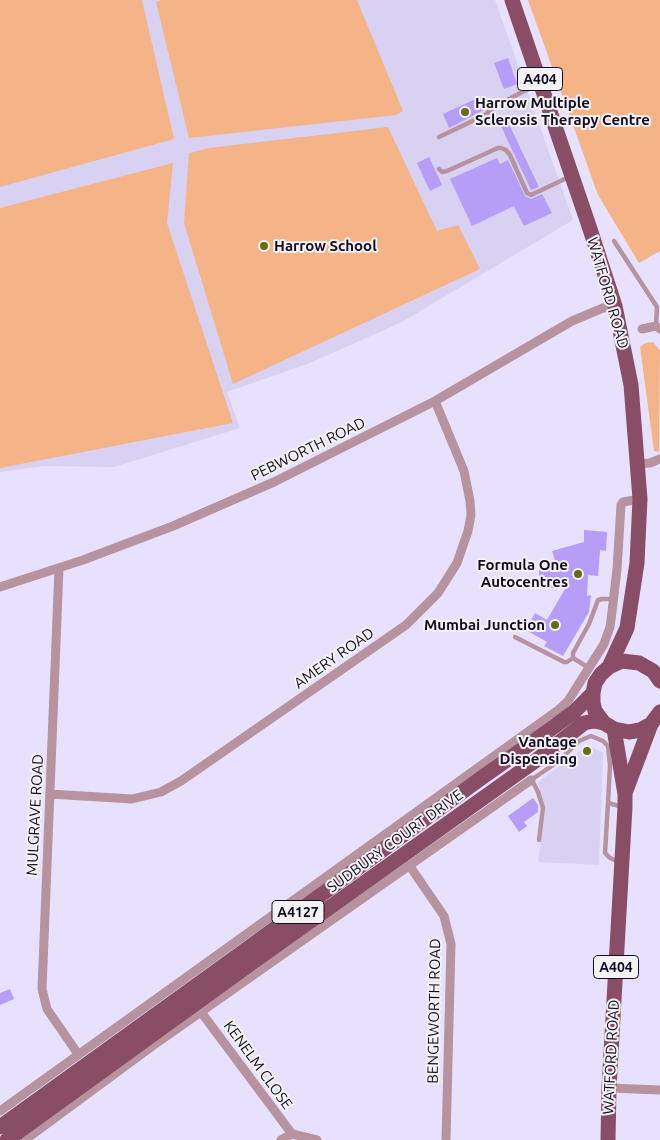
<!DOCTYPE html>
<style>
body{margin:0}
canvas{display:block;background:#e7e1fe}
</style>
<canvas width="660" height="1140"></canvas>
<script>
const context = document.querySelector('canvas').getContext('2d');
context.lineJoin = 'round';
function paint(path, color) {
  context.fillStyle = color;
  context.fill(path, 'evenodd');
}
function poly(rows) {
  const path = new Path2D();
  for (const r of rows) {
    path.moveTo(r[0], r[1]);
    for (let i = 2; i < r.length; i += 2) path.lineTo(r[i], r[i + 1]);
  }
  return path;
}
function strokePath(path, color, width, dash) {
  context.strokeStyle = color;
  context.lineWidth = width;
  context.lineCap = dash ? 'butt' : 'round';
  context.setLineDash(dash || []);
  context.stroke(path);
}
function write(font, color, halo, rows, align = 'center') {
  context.font = font + ' Ubuntu,sans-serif';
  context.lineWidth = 4;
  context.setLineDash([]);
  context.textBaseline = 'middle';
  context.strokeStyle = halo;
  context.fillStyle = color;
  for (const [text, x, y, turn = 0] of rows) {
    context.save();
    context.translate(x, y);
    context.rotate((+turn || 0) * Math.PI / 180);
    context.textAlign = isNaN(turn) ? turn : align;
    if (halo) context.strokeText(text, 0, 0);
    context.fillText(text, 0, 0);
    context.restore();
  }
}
paint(poly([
 [0,0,495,0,573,220,402,322,310,363,227,392,240,428,114,467,44,466,0,472],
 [588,745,603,753,599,865,538,862,545,814,538,782]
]), '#d8d1f1');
paint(poly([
 [0,0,142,0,174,139,0,187],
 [161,0,357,0,403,111,396,115,189,138,156,2],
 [528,0,660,0,660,251,639,263,598,195],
 [388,127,437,231,458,225,480,269,233,384,184,223,189,153,209,148],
 [173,163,167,223,233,423,0,468,0,208],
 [653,342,660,350,659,452,654,451,640,347,645,343]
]), '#f4b488');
paint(poly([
 [508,58,517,84,504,89,494,63],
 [480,97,486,109,449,128,443,114],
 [506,118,539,187,531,190,499,122],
 [429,157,442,185,430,191,417,163],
 [497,158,500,164,508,160,525,196,531,199,542,194,552,213,524,226,514,206,472,226,450,179],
 [584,530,607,532,606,551,600,550,598,576,588,575,587,596,591,595,589,612,563,656,544,646,547,642,526,630,535,613,547,620,565,589,539,587,539,569,547,570,557,567,552,551,584,542],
 [533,798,538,805,538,812,524,822,527,826,519,832,508,816],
 [10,989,14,999,0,1005,0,993]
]), '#b59df8');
strokePath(poly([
 [439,137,485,115,494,107,524,91,538,86],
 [439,169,442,172,447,171,498,148,501,148,506,150,510,155,527,193,531,195,569,177],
 [614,241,657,307,656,326],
 [515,637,564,662,567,662,573,658],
 [589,668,573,658,573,653,589,624,598,600,602,599,613,599],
 [531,780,559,761,579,741,591,736,603,741,608,746,610,765,608,803,623,807],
 [532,780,538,792,543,808,539,840],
 [608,803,605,853,610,858,619,862]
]), '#b6939f', 4.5);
strokePath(poly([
 [642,329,656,326,660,329],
 [638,464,650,463,660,459],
 [59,568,42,989,47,1009,78,1054],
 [0,587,83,560,173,526,274,482,435,401,572,321,603,308,615,306],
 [50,794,132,799,161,792,181,781,406,625,438,593,457,563,468,531,471,515,470,501,464,471,435,401],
 [409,865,444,916,451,944,446,1140],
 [201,1012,292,1134,317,1140],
 [609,1088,660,1090],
 [0,1111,557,711,568,701,604,644,610,627,612,612,617,569,621,505,623,502,640,499],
 [25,1140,158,1042,531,780],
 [281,1140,292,1134]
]), '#b6939f', 9);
strokePath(poly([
 [512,0,589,226,615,306,631,385,640,499,637,563,627,628,609,667],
 [660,681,653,671,639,663,622,661,609,667,601,674,595,683,593,693,593,703,595,711,604,723,614,729,629,732,640,730,651,724,660,712],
 [625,793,651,724],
 [0,1127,244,951,480,779,555,726,575,711,593,693],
 [7,1140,253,962,538,759,584,723,594,721,604,723],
 [608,1140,609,1088,625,807,625,794,614,729]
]), '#894e66', 15);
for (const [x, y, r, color] of [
 [465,112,5,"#656d13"],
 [264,246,5,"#656d13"],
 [578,574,5,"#656d13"],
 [555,625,5,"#656d13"],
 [587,751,5,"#656d13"]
]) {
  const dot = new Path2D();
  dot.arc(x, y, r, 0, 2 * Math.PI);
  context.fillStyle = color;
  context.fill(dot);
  strokePath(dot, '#f3f3f3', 2);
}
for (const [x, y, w] of [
 [540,79,45],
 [298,912,52],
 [616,967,45]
]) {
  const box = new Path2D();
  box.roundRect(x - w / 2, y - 11.5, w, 23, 4);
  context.fillStyle = '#f3f3f3';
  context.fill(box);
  strokePath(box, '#130b24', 1);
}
write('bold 14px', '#130b24', null, [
 ["A404",540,79],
 ["A4127",298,912],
 ["A404",616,967]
]);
write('bold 15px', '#130b24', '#f3f3f3', [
 ["Harrow Multiple",475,103,"left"],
 ["Sclerosis Therapy Centre",475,120,"left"],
 ["Harrow School",274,246,"left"],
 ["Formula One",568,565],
 ["Autocentres",568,582],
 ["Mumbai Junction",545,625],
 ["Vantage",577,742],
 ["Dispensing",577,759]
], 'right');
write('15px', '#130b24', '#f3f3f3', [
 ["WATFORD ROAD",608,293,74],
 ["PEBWORTH ROAD",308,449,-26],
 ["AMERY ROAD",334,658,-35],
 ["MULGRAVE ROAD",35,815,-87],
 ["SUDBURY COURT DRIVE",395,841,-36],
 ["BENGEWORTH ROAD",434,1011,-89],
 ["WATFORD ROAD",611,1057,-87],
 ["KENELM CLOSE",258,1065,54]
]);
</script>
